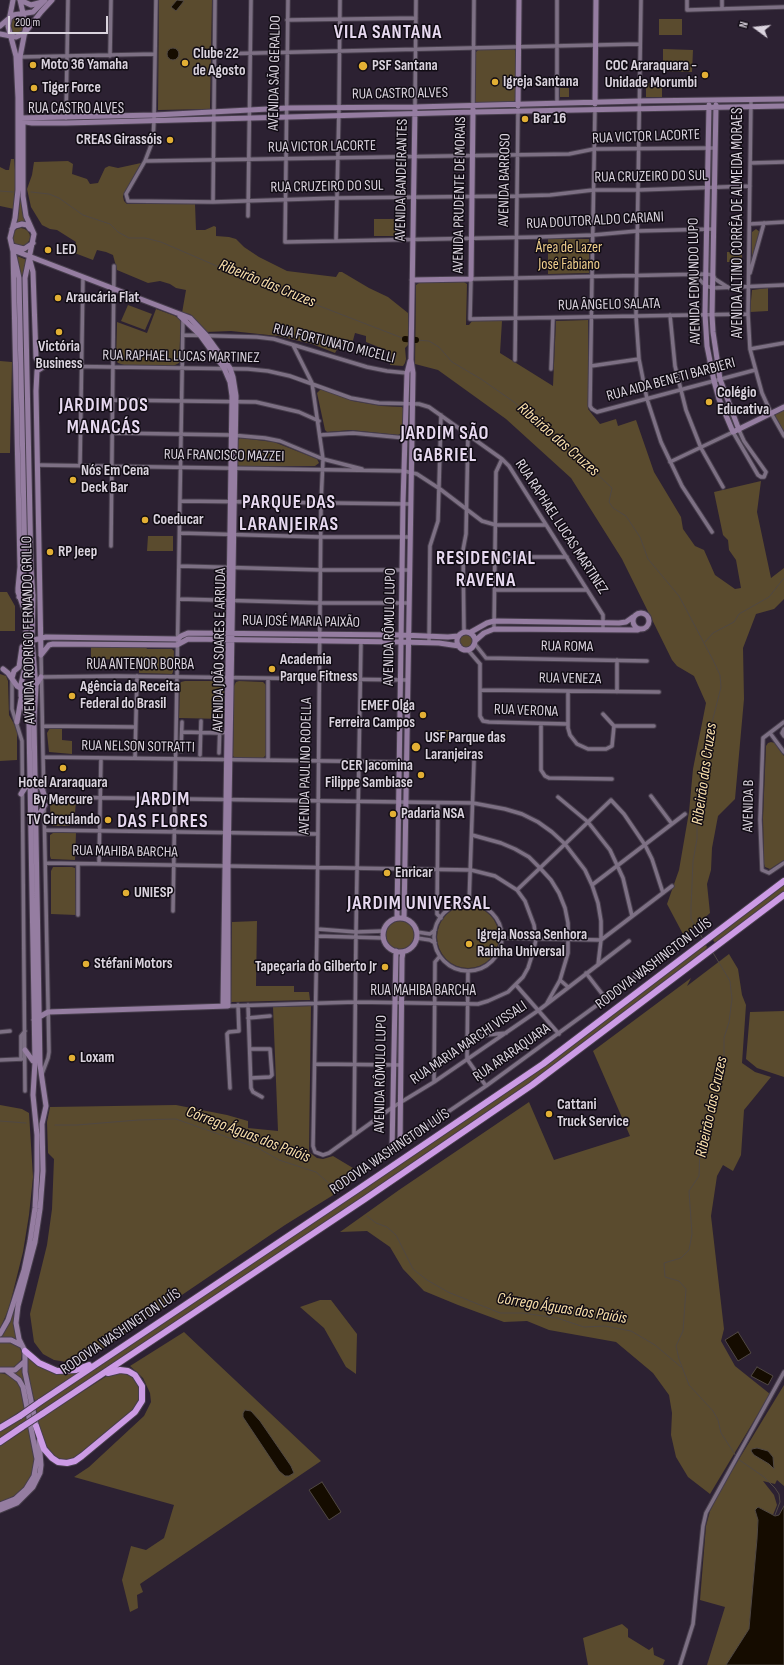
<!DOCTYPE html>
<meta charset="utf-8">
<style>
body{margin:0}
#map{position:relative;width:784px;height:1665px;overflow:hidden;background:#2c2132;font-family:"Sofia Sans Condensed",sans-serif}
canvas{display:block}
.north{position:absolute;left:736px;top:8px;width:40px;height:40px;-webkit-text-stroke:3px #110c14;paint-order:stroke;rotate:285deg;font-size:11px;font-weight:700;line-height:16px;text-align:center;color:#dad3de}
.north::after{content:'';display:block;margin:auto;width:14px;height:18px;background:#dad3de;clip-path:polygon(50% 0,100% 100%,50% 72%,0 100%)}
.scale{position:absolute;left:8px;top:16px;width:100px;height:18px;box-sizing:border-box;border:2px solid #dad3de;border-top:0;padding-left:5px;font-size:12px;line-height:14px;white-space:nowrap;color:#dad3de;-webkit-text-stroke:3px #110c14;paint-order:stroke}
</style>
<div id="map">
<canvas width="784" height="1665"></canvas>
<div class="north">N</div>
<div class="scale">200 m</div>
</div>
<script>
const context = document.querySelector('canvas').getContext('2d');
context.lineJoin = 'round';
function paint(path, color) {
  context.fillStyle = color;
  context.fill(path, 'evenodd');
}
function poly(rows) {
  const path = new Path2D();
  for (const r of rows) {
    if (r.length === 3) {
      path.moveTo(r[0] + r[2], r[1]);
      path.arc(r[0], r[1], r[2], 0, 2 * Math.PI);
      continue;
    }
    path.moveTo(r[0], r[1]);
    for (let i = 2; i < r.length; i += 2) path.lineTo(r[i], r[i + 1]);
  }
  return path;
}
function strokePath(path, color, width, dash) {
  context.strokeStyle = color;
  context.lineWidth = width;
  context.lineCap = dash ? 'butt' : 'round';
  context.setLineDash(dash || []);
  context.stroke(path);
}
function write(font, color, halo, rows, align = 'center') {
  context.font = font + ' "Sofia Sans Condensed",sans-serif';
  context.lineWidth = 3;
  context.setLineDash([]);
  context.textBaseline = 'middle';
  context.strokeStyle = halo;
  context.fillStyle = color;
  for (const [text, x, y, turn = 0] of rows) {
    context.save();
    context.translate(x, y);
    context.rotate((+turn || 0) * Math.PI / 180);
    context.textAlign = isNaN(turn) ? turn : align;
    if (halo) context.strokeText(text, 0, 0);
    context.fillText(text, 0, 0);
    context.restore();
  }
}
paint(poly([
 [159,0,212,0,210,109,158,110],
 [13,16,19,16,23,18,24,31,19,35,14,34,10,29,10,21],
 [659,19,682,19,682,35,659,35],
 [479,49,514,49,516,52,515,100,513,103,478,104,475,102,476,52],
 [663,49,693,50,692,72,663,71],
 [646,83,662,83,662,97,646,97],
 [560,88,569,88,569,97,560,97],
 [11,159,14,159,16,180,14,209,0,206,0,167,6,170,9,170],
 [68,161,73,164,72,174,87,179,90,184,98,183,105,168,109,166,118,168,141,163,123,196,124,201,127,204,195,204,196,230,205,230,214,226,216,227,216,236,229,237,236,239,244,247,259,257,287,271,336,277,339,272,342,272,369,288,388,297,408,313,408,345,405,348,406,359,405,363,403,366,390,365,391,352,366,342,366,336,355,333,352,344,344,343,341,346,339,346,335,353,312,344,278,336,231,331,206,332,190,314,182,313,186,290,176,288,170,284,160,281,148,283,117,270,113,255,106,252,97,250,93,260,72,252,76,242,57,230,50,229,42,225,31,207,27,189,32,175,34,162],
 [21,175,22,210,26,222,16,222],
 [374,219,396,219,396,236,374,236],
 [21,237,9],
 [756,229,760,232,752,258,752,232],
 [548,239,589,239,589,273,548,274],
 [727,252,742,252,742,262,727,262],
 [17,256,27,260,24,276,21,277],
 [458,282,464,282,467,284,466,325,469,325,472,321,502,321,500,353,553,386,556,321,588,320,588,409,600,424,616,419,618,426,636,420,654,472,681,517,683,529,695,546,704,550,715,575,735,589,741,588,736,560,729,550,728,540,723,535,714,492,761,481,757,512,771,578,784,568,784,599,774,609,756,614,743,648,744,699,735,799,718,816,712,848,711,870,707,884,710,913,684,936,667,904,679,870,689,812,693,769,706,703,694,676,677,666,672,660,622,559,571,478,506,419,438,370,415,364,416,285,419,283],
 [768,288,768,311,750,312,752,290],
 [128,305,152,314,145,330,121,321],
 [156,309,175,316,181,320,179,363,173,366,124,365,118,363,116,360,117,322,147,333],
 [0,361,12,362,10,453,0,453],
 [321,389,353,401,382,406,402,407,404,410,403,432,398,435,351,430,327,432,325,430,317,393],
 [784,409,784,432,775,416,776,413],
 [240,438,274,442,317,459,319,463,315,466,239,466,237,464,237,441],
 [148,536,173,536,173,551,147,551],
 [0,592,7,592,15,606,15,631,0,631],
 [466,641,7],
 [91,647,146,647,147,649,172,649,174,651,173,672,172,674,139,673,139,660,91,659],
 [0,674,6,676,8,681,9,715,17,729,17,760,0,761],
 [185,681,220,681,224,683,224,719,179,718,180,684,181,682],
 [239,681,263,682,266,685,266,755,263,758,235,758,233,756,234,686,236,682],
 [50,728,62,728,62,740,72,741,72,754,49,752,47,733],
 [437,730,452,730,452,740,437,739],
 [771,742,775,743,784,756,784,860,770,869,765,867,764,864,763,818,766,746,768,743],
 [55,801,76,801,75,813,71,813,70,826,54,826,51,825,50,804],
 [76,833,75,860,51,859,50,856,50,835,53,833],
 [53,867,72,867,75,868,76,915,51,914,51,871],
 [784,883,784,893,726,937,715,943,713,940,722,930],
 [468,937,31],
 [400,935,14],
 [257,921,256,986,294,986,294,992,309,992,310,1000,231,1002,232,922],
 [706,945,707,947,700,956,515,1095,96,1375,37,1413,36,1409,44,1402,509,1090,698,949],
 [729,954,738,969,742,995,746,1005,742,1063,755,1072,771,1077,744,1110,741,1155,733,1171,723,1165,717,1176,711,1216,724,1329,721,1341,735,1366,770,1394,710,1494,688,1477,676,1457,671,1435,672,1413,669,1395,653,1373,616,1342,549,1330,527,1321,504,1322,458,1305,424,1291,403,1269,390,1247,367,1231,340,1232,399,1190,529,1102,554,1160,630,1136,593,1051,691,978,687,986],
 [311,1006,309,1152,317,1158,323,1159,333,1156,353,1168,351,1184,285,1225,92,1356,80,1361,67,1362,54,1360,43,1354,34,1342,30,1314,47,1245,52,1209,54,1159,48,1153,47,1122,50,1107,176,1105,227,1115,248,1121,248,1128,278,1131,273,1007],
 [784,1011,784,1077,757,1068,746,1059,750,1012],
 [0,1105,22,1109,29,1113,33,1177,29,1215,23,1252,9,1308,0,1329],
 [17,1299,18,1300,14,1321,17,1339,0,1337,5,1329],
 [320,1300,331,1300,357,1334,356,1374,346,1367,324,1328,300,1307],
 [184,1332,321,1461,140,1584,143,1592,137,1595,138,1608,130,1612,122,1580,131,1546,146,1550,164,1538,174,1505,74,1477,89,1467,144,1416,151,1402,150,1393,143,1378,130,1366],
 [0,1342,9,1342,17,1345,20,1348,22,1353,21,1360,16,1366,12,1368,0,1368],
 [27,1355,39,1365,80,1372,35,1401,31,1391,27,1370],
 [23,1366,30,1405,28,1405,25,1388,13,1373],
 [113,1372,126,1372,136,1379,142,1392,137,1407,76,1459,65,1461,54,1458,43,1443,38,1420],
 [0,1373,9,1375,18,1382,22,1388,25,1408,0,1425],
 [784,1385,784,1486,777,1480,775,1484,763,1481,774,1495,777,1505,773,1515,758,1507,755,1510,758,1520,757,1539,749,1629,726,1665,707,1665,725,1607,700,1600,706,1526,710,1511,722,1487],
 [27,1415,28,1419,21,1425,0,1439,0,1431],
 [29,1427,35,1456,32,1475,28,1484,16,1495,0,1503,0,1446],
 [622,1624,628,1629,628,1637,649,1650,653,1647,654,1655,665,1660,663,1665,588,1665,583,1638]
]), '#5a4b2e');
const water = poly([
 [177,0,184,1,176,11,171,7,177,0],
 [173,54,6],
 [738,1332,751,1353,738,1361,725,1340,738,1332],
 [757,1367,773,1376,768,1385,751,1376,757,1367],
 [245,1410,251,1411,260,1421,291,1466,294,1473,289,1476,285,1476,279,1471,243,1417,243,1413,245,1410],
 [757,1448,768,1451,773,1457,774,1469,769,1464,754,1455,751,1451,752,1449,757,1448],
 [322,1482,341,1512,329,1520,309,1490,322,1482],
 [784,1506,784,1665,726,1665,749,1629,757,1539,758,1520,755,1510,758,1507,775,1516,779,1515,784,1506]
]);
paint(water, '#150c00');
strokePath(water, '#504843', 1);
strokePath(poly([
 [0,191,13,192],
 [31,192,49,194,59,198,83,215,110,224,118,232,129,238,145,238,161,242,226,270,405,339],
 [416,340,429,341,439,347,452,362,481,379,514,402,539,424,582,457,598,475,612,488,609,502,613,508,626,516,640,537,648,559,679,596,713,660,720,675,721,687,707,742,709,761,697,821,697,839,693,861,691,907,691,919,703,939],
 [705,642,713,633,734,622,739,614,769,597,784,578],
 [712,951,730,981,732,999,729,1022,724,1038,724,1060,709,1123,700,1147,699,1176,689,1191,692,1234,689,1250,681,1258,664,1263,665,1277,679,1281,686,1289,683,1331,676,1346,679,1359,689,1385,713,1411,718,1420,721,1433,736,1456],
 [0,1121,26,1123],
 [55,1125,77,1125,138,1120,176,1119,258,1148,279,1160,316,1172,332,1186],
 [367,1216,376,1223,387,1227,396,1235,413,1269,427,1280,448,1292,500,1313,523,1313,557,1318,584,1327,605,1326,631,1331,655,1345,681,1367],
 [738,1459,764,1477,775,1488,779,1494,780,1502,775,1515]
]), '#504843', 1);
strokePath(poly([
 [405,339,416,340]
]), '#150c00', 6);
const street = poly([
 [156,0,154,121,153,140,145,161,126,194,128,201,213,202,337,198,516,196,550,195,593,190,638,190,750,186],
 [288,0,285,242,539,237,593,235,637,231,714,229],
 [641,0,636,316,639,359,647,399,661,442,682,486,712,532],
 [687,0,687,10,784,7],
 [722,0,722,9],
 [287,20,416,18],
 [215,54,639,44],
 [110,56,111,0],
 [20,57,155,54],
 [751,100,748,314,750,349,762,393,771,413,784,436],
 [557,103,557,0],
 [473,105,474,0],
 [415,107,416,0],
 [595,109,592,276,590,406,592,409,597,412,755,370],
 [66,118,68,0],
 [145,161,569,154,594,149,715,148],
 [750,163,784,162],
 [213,202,215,0],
 [248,216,251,0],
 [750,224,784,222],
 [336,240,339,107,340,0],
 [750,273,764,223],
 [694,274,706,286,713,288,784,285],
 [729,288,715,279,713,275,706,274,471,279,470,319,748,314],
 [670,315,675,366,686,410,701,448,723,487],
 [183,335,257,337,274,339,367,367,387,371,407,373],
 [293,345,312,383,323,459,321,503,317,929,313,1146,315,1152,323,1155,329,1153,393,1107,434,1082,539,1010,629,941],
 [750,349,784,343],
 [515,360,518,111],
 [45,366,248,369,268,371,290,376,351,398,379,403,419,404,429,407,502,459,509,466,603,615,603,630],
 [591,366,639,359],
 [551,369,553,318],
 [113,400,256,402,299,412,319,421],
 [113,433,231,435,265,438,280,441,323,459,362,469],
 [320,435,353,433,405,438],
 [670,462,733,432,758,475,761,477,764,477,766,472,744,441,739,430],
 [37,465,404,471,417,474,440,489,482,521,496,525,546,525],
 [80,466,83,277],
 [180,501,410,504],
 [180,533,321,537,410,537],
 [111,546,114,266],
 [495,557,567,557],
 [179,566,321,570,409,570],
 [495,590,587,590],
 [179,599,321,603,409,603],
 [494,629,496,472,502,459],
 [464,631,463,550,466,534,468,434],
 [429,643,430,546,438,521,441,415],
 [475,644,486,658],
 [468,650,480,664],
 [41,655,49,1052,48,1058,42,1074],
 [486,658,647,661],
 [617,660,617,692],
 [480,664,480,716,483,721,489,722,568,724],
 [41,677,116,676,407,680],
 [12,679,12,709,22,741,25,1091],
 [480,690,659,692],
 [568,691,568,728,570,735,577,744,588,749,606,749,612,746,614,726,603,714],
 [784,722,763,738,760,820,762,870,769,873,784,863],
 [541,724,541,770,545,776,549,778,612,779],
 [43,726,135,727],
 [614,726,654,726],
 [784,729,782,733,784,736],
 [182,732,219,733,229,732],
 [770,733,784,752],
 [181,751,182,722],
 [219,753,220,722],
 [200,755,201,721],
 [43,757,400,762],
 [135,758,137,676],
 [268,760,268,679],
 [651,796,672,824],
 [45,797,473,803,505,809,522,814,538,822,552,832,565,844,585,870,592,885,598,903,601,921,601,940,598,965],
 [558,797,588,822,610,850,623,878,632,916],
 [438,803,437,914,441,918],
 [45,830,318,834],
 [472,835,501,843,515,849,529,857,540,868,551,880,559,893,565,908,568,923,568,953,560,980,547,1003],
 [46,863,471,870,495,876,517,890,525,901,534,925,536,939,534,949,528,968,523,977,508,992,488,1001,478,1004,356,1002,228,1006],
 [99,863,101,758],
 [78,864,78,915],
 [592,885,685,814],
 [517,890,611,800,624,814,645,845,652,859,663,893],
 [468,937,34],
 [469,904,474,761],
 [173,911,183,319],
 [317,929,356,932,384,931],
 [417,932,430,934,435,930],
 [317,936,384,938],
 [417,938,430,940,435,943],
 [502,938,601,940,672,886],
 [468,971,467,1059,486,1086],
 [586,973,606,999],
 [560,980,568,987],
 [516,985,559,1034],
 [248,1005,251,1088,253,1092,262,1097],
 [248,1018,270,1016],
 [0,1032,10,1031],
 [467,1037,506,1033],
 [250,1049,270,1049,272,1075,270,1077,251,1078],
 [21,1059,21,1036,25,1031],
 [0,1060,22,1059],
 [315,1064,401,1065],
 [434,1082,435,962,440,956],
 [230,1088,227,1034,229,1032,239,1031,238,1005],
 [354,1134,356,932,361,641],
 [383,1156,486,1086,652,965],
 [680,1665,693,1624,703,1526,706,1513,784,1372]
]);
const secondary = poly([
 [20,0,26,26,20,57,21,116,23,121,23,196,26,216,34,234,25,278,31,568,33,596,32,640,36,687,34,719,40,1065,46,1106,42,1124,43,1171,40,1209,35,1242,18,1306,16,1323,19,1339,25,1351,25,1372,37,1429],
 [20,0,31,5,42,2],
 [0,26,13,15,33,12,45,0],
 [27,30,41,12,52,0],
 [0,34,16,37,25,33],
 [595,104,596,0],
 [709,105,705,314,707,346,714,381,719,399,733,432,784,407],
 [716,105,712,315,713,332,720,379,739,430],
 [518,106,519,0],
 [20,118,155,115,287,108,415,107,640,101,784,99],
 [20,121,32,123,66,123,473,112,784,106],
 [12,229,15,226,22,224,27,225,30,229],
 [12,246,24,249,33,243],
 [29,257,33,272,36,358,38,362,45,366,37,371,36,391,41,655],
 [412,280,471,279,473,109],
 [180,316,200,335,224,368,230,382,232,396,223,1006],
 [18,588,20,567,13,250,190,318,206,335,230,368,233,377,236,396,228,865,228,1006,48,1012,34,1020],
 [19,597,21,592,25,590,31,592,33,595],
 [641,621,8],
 [466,641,9],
 [471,632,487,623,494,621,619,623,626,622,633,617],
 [476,640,484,633,494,629,638,630],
 [41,655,49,645,53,644,177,645,188,639,402,642,439,643,459,646],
 [3,669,8,673,17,686,27,692,33,690,41,677],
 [12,678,14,671,19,667,22,647,26,642,46,637,178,639,181,636,188,633,402,635,448,637,458,636],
 [17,722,21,699],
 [21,794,27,785,35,784,41,787,45,797],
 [36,819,45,805],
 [397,918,403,503,407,373,410,361],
 [404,918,413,373,411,360,415,107],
 [400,935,17],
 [25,1050,33,1061,35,1062],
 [400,1144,402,958,403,952],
 [392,1150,396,951],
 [0,1334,8,1320,24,1270,30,1241,35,1208,37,1171,37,1135,33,1095,35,1062,29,724,21,696,21,684,26,663,26,620,25,612,18,592,18,588,24,573,25,563,19,278,10,238,15,218,18,190,18,98,16,56,8,26,13,0],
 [0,1340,11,1340,21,1345],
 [0,1370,15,1370,24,1362],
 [0,1505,15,1499,26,1489,34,1476,37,1459,23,1387,19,1380,7,1371],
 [0,1510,17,1503,33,1487,40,1473,41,1465,39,1441]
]);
const highway = poly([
 [25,1351,39,1363,57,1371,76,1370,89,1365],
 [40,1402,357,1190,543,1064,784,881],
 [42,1414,365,1199,532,1085,784,895],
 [36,1426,44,1449,52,1458,58,1462,67,1463,75,1461,82,1456,135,1412,142,1401,142,1386,135,1375,128,1371,120,1370,108,1373],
 [0,1428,20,1416],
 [0,1442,22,1427]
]);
strokePath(street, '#473e4c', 5.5);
strokePath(secondary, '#473e4c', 7);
strokePath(highway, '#473e4c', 8);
strokePath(street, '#7d7084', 3.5);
strokePath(secondary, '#957da1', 5);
strokePath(highway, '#cc9be5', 6);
const highwayBridge = poly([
 [20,1416,40,1402],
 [22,1427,42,1414]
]);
strokePath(highwayBridge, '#473e4c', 8, []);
strokePath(highwayBridge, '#cc9be5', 6);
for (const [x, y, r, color] of [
 [185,63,4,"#e2af34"],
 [33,65,4,"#e2af34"],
 [363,66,5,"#e2af34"],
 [705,75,4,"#e2af34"],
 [495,82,4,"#e2af34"],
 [34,88,4,"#e2af34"],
 [525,119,4,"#e2af34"],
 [170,140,4,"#e2af34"],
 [48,250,4,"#e2af34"],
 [58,298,4,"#e2af34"],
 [59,332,4,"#e2af34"],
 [709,402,4,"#e2af34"],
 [73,480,4,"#e2af34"],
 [145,520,4,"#e2af34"],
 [50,552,4,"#e2af34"],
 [272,669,4,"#e2af34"],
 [72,696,4,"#e2af34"],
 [423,715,4,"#e2af34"],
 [416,747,5,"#e2af34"],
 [63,768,4,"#e2af34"],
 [421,775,4,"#e2af34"],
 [393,814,4,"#e2af34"],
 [108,820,4,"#e2af34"],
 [387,873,4,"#e2af34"],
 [126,893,4,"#e2af34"],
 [469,944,4,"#e2af34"],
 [86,964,4,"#e2af34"],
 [385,967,4,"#e2af34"],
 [72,1058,4,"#e2af34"],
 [549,1114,4,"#e2af34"]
]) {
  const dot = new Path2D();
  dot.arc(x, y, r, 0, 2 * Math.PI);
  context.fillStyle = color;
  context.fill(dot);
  strokePath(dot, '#110c14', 1.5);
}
write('bold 15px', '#dad3de', '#110c14', [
 ["Clube 22",193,54],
 ["de Agosto",193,71],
 ["Moto 36 Yamaha",41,65],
 ["PSF Santana",372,66],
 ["COC Araraquara -",697,66,"right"],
 ["Unidade Morumbi",697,83,"right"],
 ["Igreja Santana",503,82],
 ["Tiger Force",42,88],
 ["Bar 16",533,119],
 ["CREAS Girassóis",162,140,"right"],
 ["LED",56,250],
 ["Araucária Flat",66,298],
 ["Victória",59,347,"center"],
 ["Business",59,364,"center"],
 ["Colégio",717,393],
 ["Educativa",717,410],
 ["Nós Em Cena",81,471],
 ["Deck Bar",81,488],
 ["Coeducar",153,520],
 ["RP Jeep",58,552],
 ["Academia",280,660],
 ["Parque Fitness",280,677],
 ["Agência da Receita",80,687],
 ["Federal do Brasil",80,704],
 ["EMEF Olga",415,706,"right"],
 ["Ferreira Campos",415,723,"right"],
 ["USF Parque das",425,738],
 ["Laranjeiras",425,755],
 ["CER Jacomina",413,766,"right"],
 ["Filippe Sambiase",413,783,"right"],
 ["Hotel Araraquara",63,783,"center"],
 ["By Mercure",63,800,"center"],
 ["Padaria NSA",401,814],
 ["TV Circulando",100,820,"right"],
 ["Enricar",395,873],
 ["UNIESP",134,893],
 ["Igreja Nossa Senhora",477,935],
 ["Rainha Universal",477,952],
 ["Stéfani Motors",94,964],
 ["Tapeçaria do Gilberto Jr",377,967,"right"],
 ["Loxam",80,1058],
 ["Cattani",557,1105],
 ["Truck Service",557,1122]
], 'left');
write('15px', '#dad3de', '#110c14', [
 ["AVENIDA SÃO GERALDO",275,73,-89],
 ["RUA CASTRO ALVES",400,94,-1],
 ["RUA CASTRO ALVES",76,109],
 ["RUA VICTOR LACORTE",646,137,-2],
 ["RUA VICTOR LACORTE",322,147,-1],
 ["RUA CRUZEIRO DO SUL",651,177,-1],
 ["AVENIDA BANDEIRANTES",402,180,-89],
 ["AVENIDA BARROSO",505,180,-89],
 ["RUA CRUZEIRO DO SUL",327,187,-1],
 ["AVENIDA PRUDENTE DE MORAIS",460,195,-89],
 ["RUA DOUTOR ALDO CARIANI",595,221,-3],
 ["AVENIDA ALTINO CORRÊA DE ALMEIDA MORAES",738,223,-90],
 ["AVENIDA EDMUNDO LUPO",695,281,-91],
 ["RUA ÂNGELO SALATA",609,305,-1],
 ["RUA FORTUNATO MICELLI",334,344,14],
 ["RUA RAPHAEL LUCAS MARTINEZ",181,357,1],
 ["RUA AIDA BENETI BARBIERI",671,380,-15],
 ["RUA FRANCISCO MAZZEI",224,456,1],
 ["RUA RAPHAEL LUCAS MARTINEZ",561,527,57],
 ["RUA JOSÉ MARIA PAIXÃO",301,622,1],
 ["AVENIDA RÔMULO LUPO",390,627,-89],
 ["AVENIDA RODRIGO FERNANDO GRILLO",29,630,-91],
 ["RUA ROMA",567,647,1],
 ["AVENIDA JOÃO SOARES E ARRUDA",220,650,-89],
 ["RUA ANTENOR BORBA",140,665],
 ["RUA VENEZA",570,679,1],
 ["RUA VERONA",526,711,2],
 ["RUA NELSON SOTRATTI",138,747,1],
 ["AVENIDA PAULINO RODELLA",306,766,-89],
 ["AVENIDA B",749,806,-89],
 ["RUA MAHIBA BARCHA",125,852,1],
 ["RODOVIA WASHINGTON LUÍS",654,964,-37],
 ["RUA MAHIBA BARCHA",423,991],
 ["RUA MARIA MARCHI VISSALI",469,1043,-34],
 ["RUA ARARAQUARA",512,1053,-35],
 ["AVENIDA RÔMULO LUPO",381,1074,-89],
 ["RODOVIA WASHINGTON LUÍS",390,1152,-34],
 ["RODOVIA WASHINGTON LUÍS",121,1332,-34]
]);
write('15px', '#f0cf8c', '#110c14', [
 ["Área de Lazer",569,248],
 ["José Fabiano",569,265]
]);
write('italic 16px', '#fae0ab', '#110c14', [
 ["Ribeirão das Cruzes",267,284,22],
 ["Ribeirão das Cruzes",558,440,41],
 ["Ribeirão das Cruzes",705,774,-82],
 ["Ribeirão das Cruzes",712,1107,-78],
 ["Córrego Águas dos Paióis",248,1135,21],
 ["Córrego Águas dos Paióis",562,1309,9]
]);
context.letterSpacing = '1px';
write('bold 19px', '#e7d9f0', '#110c14', [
 ["VILA SANTANA",388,33],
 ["JARDIM DOS",104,406],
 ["MANACÁS",104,428],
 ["JARDIM SÃO",445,434],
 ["GABRIEL",445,456],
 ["PARQUE DAS",289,503],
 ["LARANJEIRAS",289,525],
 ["RESIDENCIAL",486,559],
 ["RAVENA",486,581],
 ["JARDIM",163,800],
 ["DAS FLORES",163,822],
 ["JARDIM UNIVERSAL",419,904]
]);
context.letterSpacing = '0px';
</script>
